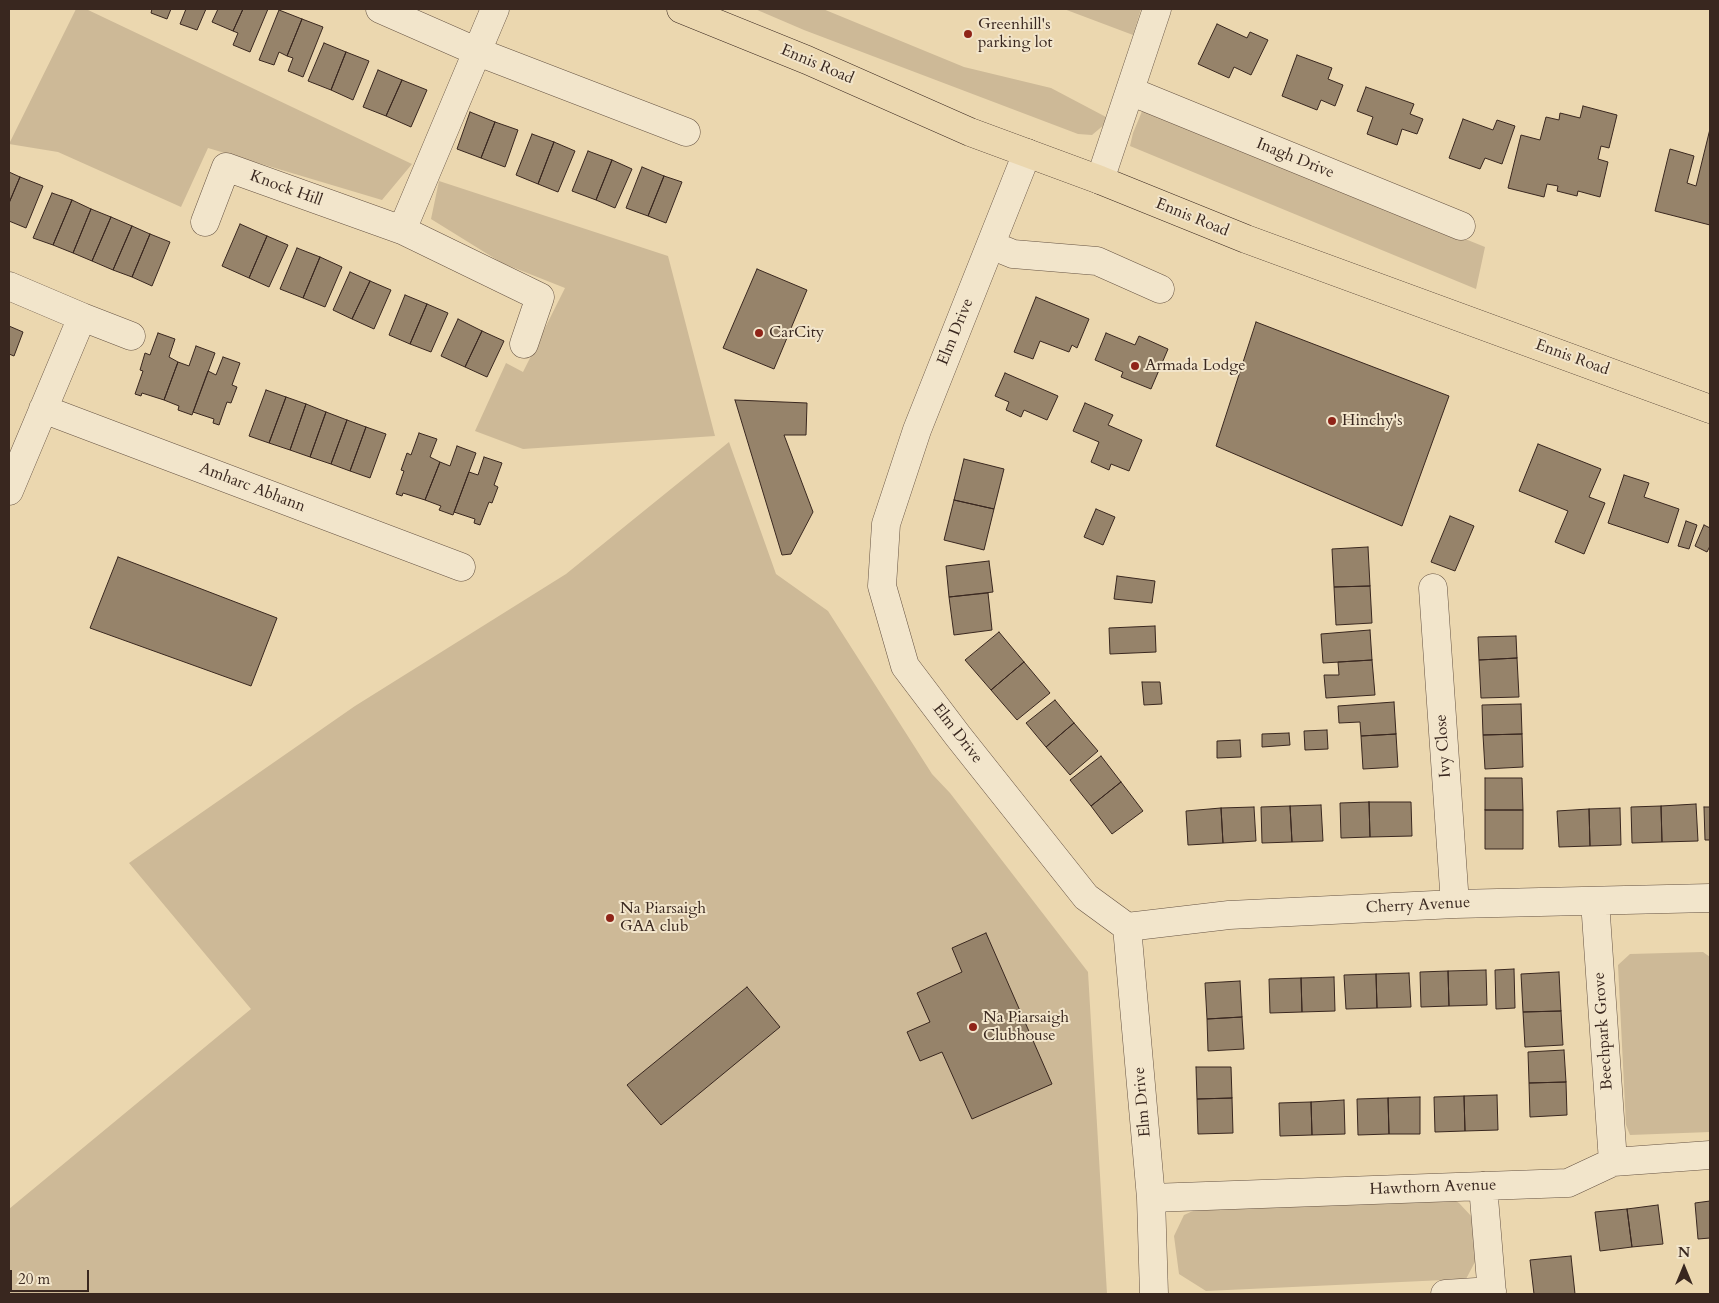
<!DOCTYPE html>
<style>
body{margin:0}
#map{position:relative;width:1719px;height:1303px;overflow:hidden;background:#ebd7af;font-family:Cardo,serif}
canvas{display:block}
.frame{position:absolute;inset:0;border:10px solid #39271f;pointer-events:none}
.north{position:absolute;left:1659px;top:1243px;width:50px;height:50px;-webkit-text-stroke:4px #f2e5cb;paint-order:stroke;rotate:0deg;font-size:14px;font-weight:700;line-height:20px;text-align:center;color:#39271f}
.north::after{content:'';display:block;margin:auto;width:18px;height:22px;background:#39271f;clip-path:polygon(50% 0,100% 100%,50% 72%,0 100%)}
.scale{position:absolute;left:10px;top:1270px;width:79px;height:22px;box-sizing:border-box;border:2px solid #39271f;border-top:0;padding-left:6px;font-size:15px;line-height:18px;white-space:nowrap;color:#39271f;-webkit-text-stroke:4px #f2e5cb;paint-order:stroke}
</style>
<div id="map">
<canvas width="1719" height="1303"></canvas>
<div class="frame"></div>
<div class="north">N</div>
<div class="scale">20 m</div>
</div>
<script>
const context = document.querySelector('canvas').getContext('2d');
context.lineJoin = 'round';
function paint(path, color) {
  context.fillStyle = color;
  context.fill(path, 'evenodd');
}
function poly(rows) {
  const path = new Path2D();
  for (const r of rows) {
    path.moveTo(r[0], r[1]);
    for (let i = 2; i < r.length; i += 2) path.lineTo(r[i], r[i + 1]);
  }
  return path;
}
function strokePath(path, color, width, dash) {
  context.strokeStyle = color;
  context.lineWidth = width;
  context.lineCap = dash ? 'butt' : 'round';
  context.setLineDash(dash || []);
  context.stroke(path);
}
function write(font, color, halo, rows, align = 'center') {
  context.font = font + ' Cardo,serif';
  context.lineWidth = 4;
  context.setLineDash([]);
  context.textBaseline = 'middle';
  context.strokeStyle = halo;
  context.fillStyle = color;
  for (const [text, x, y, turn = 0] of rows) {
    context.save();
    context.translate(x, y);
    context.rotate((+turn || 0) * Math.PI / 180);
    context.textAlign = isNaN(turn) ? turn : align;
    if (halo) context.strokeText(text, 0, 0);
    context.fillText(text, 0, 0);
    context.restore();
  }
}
paint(poly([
 [76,9,86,9,412,164,382,200,208,148,181,207,58,152,9,144],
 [755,9,823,9,964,67,1051,88,1106,117,1105,124,1092,135,1078,134,804,30],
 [1064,9,1141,9,1133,35],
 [1143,109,1485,247,1476,289,1130,146,1133,133],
 [439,181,668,256,715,436,523,449,475,431,506,363,523,372,565,288,502,263,431,219],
 [729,442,776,574,828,611,932,774,950,793,1088,972,1107,1294,9,1294,9,1209,251,1009,129,863,355,706,566,574],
 [1703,952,1710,957,1710,1132,1630,1135,1626,1125,1618,965,1630,954],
 [1445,1194,1459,1203,1472,1217,1476,1260,1466,1279,1206,1291,1179,1274,1174,1236,1184,1215,1204,1206]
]), '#cdb997');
const building = poly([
 [152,9,171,9,167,19,151,13,152,9],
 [186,9,206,9,197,30,180,24,186,9],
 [218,9,243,9,233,31,212,22,218,9],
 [243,9,268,9,250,52,233,45,238,33,233,31,243,9],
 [279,10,302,19,287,56,279,52,274,65,259,60,279,10],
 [302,19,323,27,303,77,288,71,293,58,287,56,302,19],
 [1217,24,1247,38,1250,32,1268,40,1251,75,1234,67,1229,78,1198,64,1217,24],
 [324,43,346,52,331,90,308,81,324,43],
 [346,52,369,61,353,100,331,90,346,52],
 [1297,55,1332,68,1328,79,1343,85,1335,106,1321,100,1317,110,1282,96,1297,55],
 [378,70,402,80,386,116,363,107,378,70],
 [402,80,427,90,411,127,386,116,402,80],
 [1366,87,1414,104,1410,114,1423,119,1417,134,1402,129,1397,145,1367,134,1373,117,1357,111,1366,87],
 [1583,106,1617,115,1609,148,1601,146,1598,159,1608,162,1600,197,1578,191,1577,196,1557,191,1558,186,1547,184,1544,197,1508,188,1521,135,1540,140,1546,117,1559,120,1560,113,1580,118,1583,106],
 [470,112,495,122,481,158,457,149,470,112],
 [1463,119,1493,130,1497,120,1515,126,1502,164,1485,158,1480,169,1449,158,1463,119],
 [495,122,518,130,505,167,481,158,495,122],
 [1710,129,1710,225,1655,211,1670,149,1694,156,1687,183,1696,186,1710,129],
 [532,134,554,142,538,184,516,175,532,134],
 [554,142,575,151,558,192,538,184,554,142],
 [588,151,612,160,596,200,572,191,588,151],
 [612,160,632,169,615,208,596,200,612,160],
 [642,167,664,176,648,216,626,208,642,167],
 [9,172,20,177,9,203,9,172],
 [664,176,682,182,666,223,648,216,664,176],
 [20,177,43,186,26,228,9,221,9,203,20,177],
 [52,193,72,200,53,245,33,238,52,193],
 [72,200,91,209,73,253,53,245,72,200],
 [91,209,111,217,92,261,73,253,91,209],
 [111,217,132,226,113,270,92,261,111,217],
 [240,224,267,236,249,278,222,266,240,224],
 [132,226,150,234,132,277,113,270,132,226],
 [150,234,170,242,152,286,132,277,150,234],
 [267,236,288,245,269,287,249,278,267,236],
 [297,248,320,257,303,298,280,289,297,248],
 [320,257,342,267,325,307,303,298,320,257],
 [757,269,807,290,774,369,723,348,757,269],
 [350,272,370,281,352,319,333,310,350,272],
 [370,281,391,290,374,329,352,319,370,281],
 [405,295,427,304,410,344,389,335,405,295],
 [1036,297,1089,319,1077,348,1072,345,1069,352,1040,341,1033,359,1014,352,1036,297],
 [427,304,448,313,431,352,410,344,427,304],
 [458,319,482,331,465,367,441,356,458,319],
 [1256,322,1449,396,1402,526,1216,446,1256,322],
 [9,326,23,332,14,356,9,354,9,326],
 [482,331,504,341,487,377,465,367,482,331],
 [158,333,175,339,169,357,178,362,164,400,142,393,141,396,135,394,143,371,140,370,145,353,150,355,158,333],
 [1106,333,1135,345,1139,336,1168,349,1151,389,1121,377,1123,372,1095,360,1106,333],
 [196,346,215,353,192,415,178,410,179,406,164,400,178,362,189,366,196,346],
 [223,357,240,363,232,385,237,387,231,403,227,402,219,425,213,423,214,419,193,412,208,371,216,375,223,357],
 [1005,373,1058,396,1047,420,1024,410,1021,417,1006,410,1009,402,995,396,1005,373],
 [266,390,286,397,269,443,249,436,266,390],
 [286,397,306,404,290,450,269,443,286,397],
 [735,400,807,403,806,435,784,435,813,512,791,554,782,555,735,400],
 [1085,403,1113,415,1108,425,1142,440,1129,471,1111,464,1109,470,1091,462,1099,442,1073,431,1085,403],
 [306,404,326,412,310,457,290,450,306,404],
 [326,412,347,420,331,464,310,457,326,412],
 [347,420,366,427,350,471,331,464,347,420],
 [366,427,386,434,370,478,350,471,366,427],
 [419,433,437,439,430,457,440,462,425,500,403,493,402,496,396,494,404,471,401,470,407,453,411,455,419,433],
 [1538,444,1601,469,1589,497,1605,503,1584,554,1555,542,1568,511,1519,491,1538,444],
 [457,446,476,453,453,515,439,510,441,506,425,500,440,462,450,466,457,446],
 [484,457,502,463,494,485,498,487,492,503,489,502,480,525,474,523,475,519,454,512,469,472,478,475,484,457],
 [964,459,1004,469,994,509,954,500,964,459],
 [1624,475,1649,483,1644,497,1679,509,1668,543,1608,523,1624,475],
 [954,500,994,509,984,550,944,540,954,500],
 [1096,509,1115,517,1103,545,1084,537,1096,509],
 [1450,516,1474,526,1455,571,1431,562,1450,516],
 [1686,521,1697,525,1689,549,1678,546,1686,521],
 [1704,525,1710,528,1710,546,1707,552,1695,546,1704,525],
 [1368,547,1370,586,1334,587,1332,549,1368,547],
 [118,557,277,618,251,686,90,628,118,557],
 [989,561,993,592,949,597,946,566,989,561],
 [1117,576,1155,581,1152,603,1114,599,1117,576],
 [1370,586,1372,623,1336,625,1334,587,1370,586],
 [988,593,992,630,954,635,949,597,988,593],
 [1155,626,1156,652,1110,654,1109,628,1155,626],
 [1370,630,1372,660,1323,663,1321,634,1370,630],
 [999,632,1024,662,991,690,965,660,999,632],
 [1516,636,1517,658,1479,660,1478,637,1516,636],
 [1517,658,1519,697,1481,698,1479,660,1517,658],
 [1372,660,1375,695,1326,698,1324,675,1339,675,1338,662,1372,660],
 [1024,662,1050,693,1017,720,991,690,1024,662],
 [1142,682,1160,682,1162,704,1144,705,1142,682],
 [1055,700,1074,723,1046,747,1026,723,1055,700],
 [1394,702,1396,734,1361,736,1360,722,1339,723,1338,706,1394,702],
 [1521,704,1522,734,1483,735,1482,705,1521,704],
 [1074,723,1098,751,1070,775,1046,747,1074,723],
 [1327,730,1328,749,1305,750,1304,731,1327,730],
 [1289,733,1290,745,1262,747,1262,734,1289,733],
 [1396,734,1398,767,1363,769,1361,736,1396,734],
 [1522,734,1523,767,1485,769,1483,735,1522,734],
 [1240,740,1241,757,1217,758,1217,741,1240,740],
 [1101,756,1121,782,1091,806,1070,780,1101,756],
 [1485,778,1522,778,1523,810,1485,810,1485,778],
 [1121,782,1143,811,1112,834,1091,806,1121,782],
 [1369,802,1411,802,1412,836,1370,837,1369,802],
 [1369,802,1370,837,1341,838,1340,803,1369,802],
 [1696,804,1698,841,1662,842,1661,806,1696,804],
 [1321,805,1323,841,1292,842,1290,806,1321,805],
 [1290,806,1292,842,1262,843,1261,807,1290,806],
 [1661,806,1662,842,1632,843,1631,807,1661,806],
 [1254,807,1256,841,1223,843,1221,808,1254,807],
 [1704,807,1710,807,1710,840,1705,840,1704,807],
 [1221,808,1223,843,1188,845,1186,811,1221,808],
 [1620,808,1621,845,1590,846,1589,809,1620,808],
 [1589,809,1590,846,1559,847,1557,811,1589,809],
 [1485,810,1523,810,1523,849,1485,849,1485,810],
 [986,933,1052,1084,972,1119,942,1052,920,1061,907,1032,930,1022,917,993,962,972,952,948,986,933],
 [1514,969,1515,1008,1496,1009,1495,970,1514,969],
 [1486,970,1487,1005,1449,1006,1448,971,1486,970],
 [1448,971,1449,1006,1421,1007,1420,972,1448,971],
 [1559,972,1561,1011,1523,1012,1521,974,1559,972],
 [1409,973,1411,1007,1377,1008,1376,974,1409,973],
 [1376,974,1377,1008,1346,1009,1344,975,1376,974],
 [1334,977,1335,1011,1302,1012,1301,978,1334,977],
 [1301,978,1302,1012,1270,1013,1269,979,1301,978],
 [1240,981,1242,1017,1207,1019,1205,983,1240,981],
 [747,987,780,1027,661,1125,627,1085,747,987],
 [1561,1011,1563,1045,1525,1047,1523,1012,1561,1011],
 [1242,1017,1244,1049,1208,1051,1207,1019,1242,1017],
 [1564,1050,1566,1082,1529,1083,1528,1052,1564,1050],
 [1196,1067,1231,1067,1232,1098,1197,1099,1196,1067],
 [1566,1082,1567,1115,1530,1117,1529,1083,1566,1082],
 [1497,1095,1498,1130,1465,1131,1464,1096,1497,1095],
 [1464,1096,1465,1131,1435,1132,1434,1097,1464,1096],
 [1420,1097,1420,1134,1389,1134,1388,1098,1420,1097],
 [1232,1098,1233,1133,1198,1134,1197,1099,1232,1098],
 [1388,1098,1389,1134,1358,1135,1357,1099,1388,1098],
 [1344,1100,1345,1134,1312,1135,1311,1102,1344,1100],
 [1311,1102,1312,1135,1280,1136,1279,1103,1311,1102],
 [1710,1201,1710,1238,1698,1239,1695,1203,1710,1201],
 [1658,1205,1663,1244,1632,1247,1627,1209,1658,1205],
 [1627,1209,1632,1247,1600,1251,1595,1212,1627,1209],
 [1571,1256,1575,1294,1534,1294,1530,1260,1571,1256]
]);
paint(building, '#96836a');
strokePath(building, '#39271f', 1);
const minor = poly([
 [380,9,478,52,686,132],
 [1130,91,1461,226],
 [1027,153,917,430,886,524,882,586,905,666,958,736,1086,897,1127,927,1151,1198,1154,1294],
 [1100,180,1157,9],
 [205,222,226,167,402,230,540,297,524,344],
 [402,230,495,9],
 [991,245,1013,254,1097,261,1160,289],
 [9,286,82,317,9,491],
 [82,317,131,336],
 [43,409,461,567],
 [1433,588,1455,904],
 [1595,901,1613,1162],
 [1127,927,1229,915,1455,904,1710,898],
 [1483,1186,1492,1294],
 [1151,1198,1568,1183,1613,1162,1710,1155],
 [1445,1294,1492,1291]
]);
const major = poly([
 [681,9,807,60,970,132,1100,180,1246,239,1710,409]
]);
strokePath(minor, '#665343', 29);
strokePath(major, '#39271f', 29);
strokePath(minor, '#f2e5cb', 28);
strokePath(major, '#ebd7af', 28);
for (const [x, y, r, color] of [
 [968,34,5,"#8f2418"],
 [759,333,5,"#8f2418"],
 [1135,366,5,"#8f2418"],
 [1332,421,5,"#8f2418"],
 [610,918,5,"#8f2418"],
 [973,1027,5,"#8f2418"]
]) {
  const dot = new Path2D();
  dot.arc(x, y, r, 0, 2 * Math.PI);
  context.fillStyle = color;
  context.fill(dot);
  strokePath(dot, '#f2e5cb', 2);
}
write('16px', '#39271f', '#f2e5cb', [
 ["Greenhill's",978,25],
 ["parking lot",978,43],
 ["CarCity",769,333],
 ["Armada Lodge",1145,366],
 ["Hinchy's",1342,421],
 ["Na Piarsaigh",620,909],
 ["GAA club",620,927],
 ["Na Piarsaigh",983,1018],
 ["Clubhouse",983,1036]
], 'left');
write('16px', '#39271f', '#f2e5cb', [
 ["Ennis Road",817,65,23],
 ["Inagh Drive",1295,159,22],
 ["Knock Hill",286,189,20],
 ["Ennis Road",1192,218,22],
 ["Elm Drive",956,332,-68],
 ["Ennis Road",1572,358,20],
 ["Amharc Abhann",252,488,21],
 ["Elm Drive",957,734,52],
 ["Ivy Close",1444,746,-94],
 ["Cherry Avenue",1418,906,-3],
 ["Beechpark Grove",1604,1031,-94],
 ["Elm Drive",1143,1102,-95],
 ["Hawthorn Avenue",1433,1188,-2]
]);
</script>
